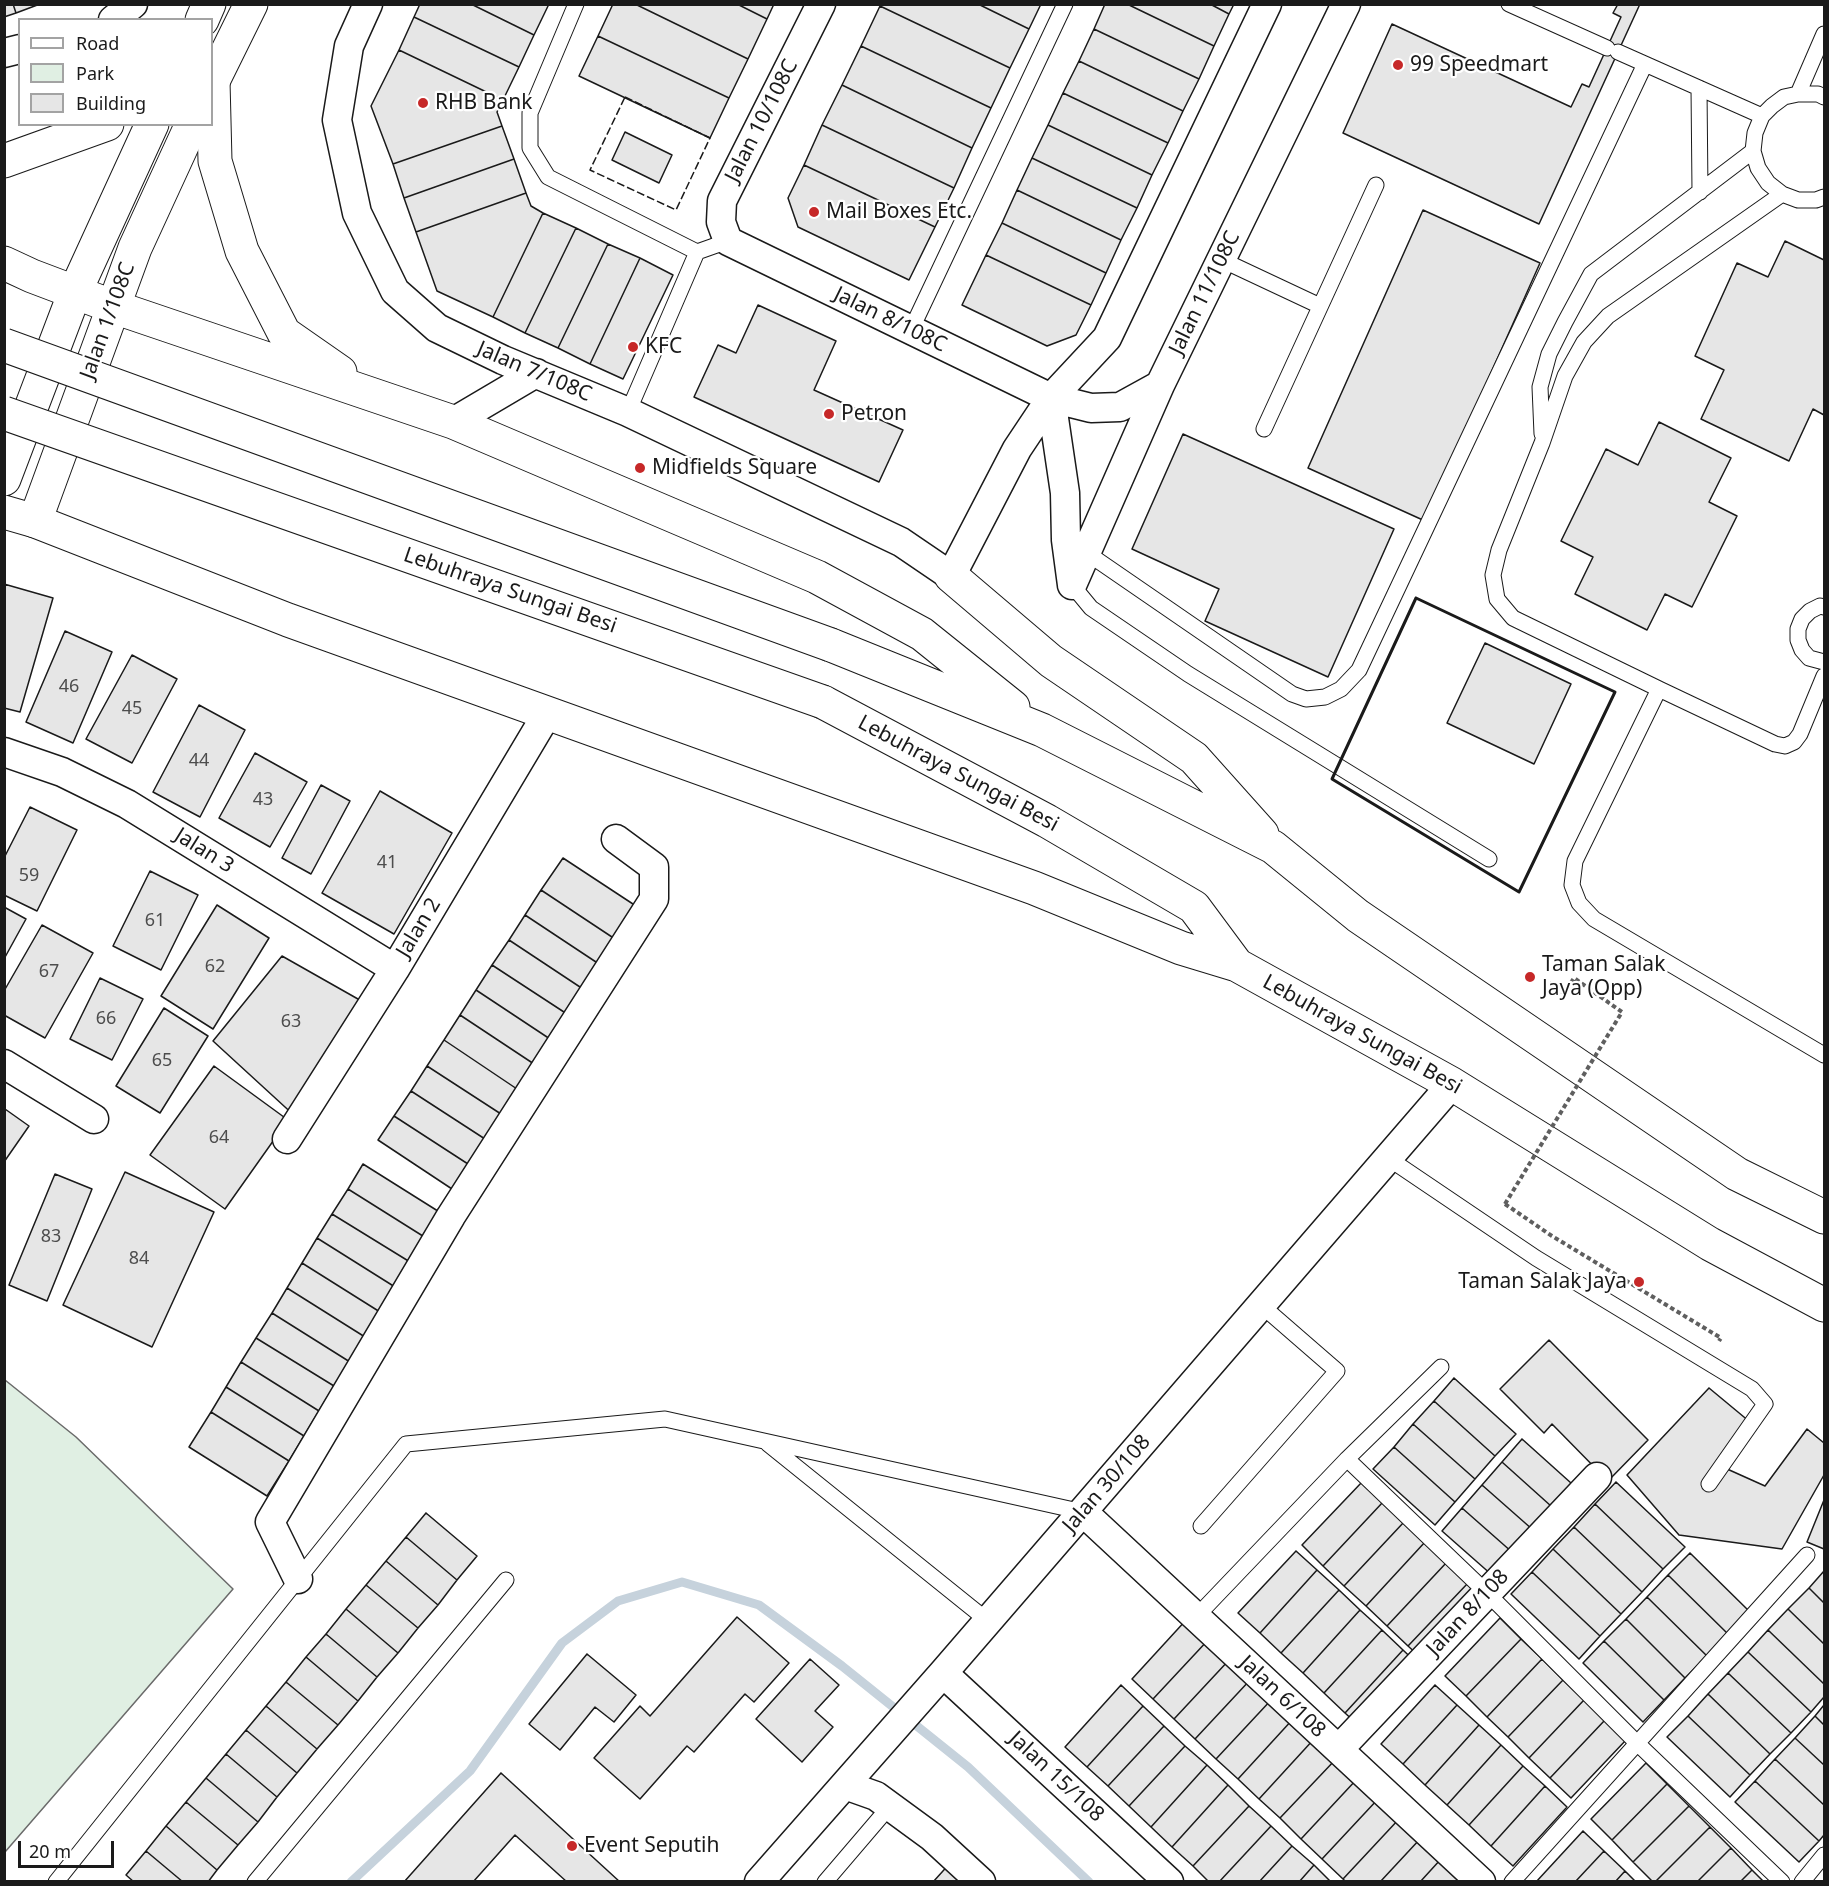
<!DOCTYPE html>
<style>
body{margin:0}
#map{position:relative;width:1829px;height:1886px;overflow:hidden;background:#fff;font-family:"Noto Sans",sans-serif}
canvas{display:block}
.frame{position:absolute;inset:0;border:6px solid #1a1a1a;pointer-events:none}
.legend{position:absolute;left:18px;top:18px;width:195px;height:108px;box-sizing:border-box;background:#fff;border:2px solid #a3a3a3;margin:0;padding:8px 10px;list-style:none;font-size:18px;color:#1a1a1a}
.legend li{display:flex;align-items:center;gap:12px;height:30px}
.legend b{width:30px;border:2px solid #a3a3a3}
.scale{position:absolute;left:18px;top:1841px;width:96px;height:27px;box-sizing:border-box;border:3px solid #1a1a1a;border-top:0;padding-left:8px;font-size:18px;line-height:21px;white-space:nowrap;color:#1a1a1a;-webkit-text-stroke:4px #fff;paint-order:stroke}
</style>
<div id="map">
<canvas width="1829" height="1886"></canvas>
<div class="frame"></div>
<ul class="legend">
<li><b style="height:8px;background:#fff"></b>Road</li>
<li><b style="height:16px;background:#e0efe3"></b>Park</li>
<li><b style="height:16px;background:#e6e6e6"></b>Building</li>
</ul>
<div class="scale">20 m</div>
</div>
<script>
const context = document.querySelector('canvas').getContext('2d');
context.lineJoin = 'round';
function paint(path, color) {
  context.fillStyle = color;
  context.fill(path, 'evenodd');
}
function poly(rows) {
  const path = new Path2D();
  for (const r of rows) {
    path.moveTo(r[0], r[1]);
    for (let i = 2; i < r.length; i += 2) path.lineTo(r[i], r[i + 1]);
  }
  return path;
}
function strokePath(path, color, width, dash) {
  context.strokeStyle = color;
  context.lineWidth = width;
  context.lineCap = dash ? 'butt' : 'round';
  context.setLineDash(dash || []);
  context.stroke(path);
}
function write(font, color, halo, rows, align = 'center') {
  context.font = font + ' "Noto Sans",sans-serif';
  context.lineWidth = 4.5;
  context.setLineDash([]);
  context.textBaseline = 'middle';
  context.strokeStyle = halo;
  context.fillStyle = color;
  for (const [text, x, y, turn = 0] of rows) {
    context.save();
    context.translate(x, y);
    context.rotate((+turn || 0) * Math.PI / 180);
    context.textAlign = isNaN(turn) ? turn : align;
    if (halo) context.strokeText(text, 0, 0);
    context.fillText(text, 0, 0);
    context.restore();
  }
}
const green = poly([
 [5,1380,76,1437,233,1589,5,1852,5,1380]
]);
paint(green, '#e0efe3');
strokePath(green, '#6a6a6a', 1.5);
strokePath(poly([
 [351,1882,470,1771,562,1643,618,1601,682,1582,759,1605,842,1666,968,1767,1089,1882]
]), '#c6d2dc', 9);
const building = poly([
 [4,4,13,4,16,13,4,17,4,4],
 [13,4,40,4,16,13,13,4],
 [420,4,471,4,534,35,519,67,414,17,420,4],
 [471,4,549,4,534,35,471,4],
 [613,4,635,4,748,59,729,98,598,36,613,4],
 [635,4,737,4,767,19,748,59,635,4],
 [737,4,774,4,767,19,737,4],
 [880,4,978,4,1029,29,1010,68,880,6,880,4],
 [978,4,1041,4,1029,29,978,4],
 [1105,4,1127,4,1214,46,1199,79,1094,29,1105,4],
 [1127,4,1210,4,1229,14,1214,46,1127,4],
 [1210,4,1234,4,1229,14,1210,4],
 [1618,4,1640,4,1539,224,1343,133,1392,24,1571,107,1582,84,1589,87,1621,17,1613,13,1618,4],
 [880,6,1010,68,991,108,861,46,880,6],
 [414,17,519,67,503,100,399,50,414,17],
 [1094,29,1199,79,1183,111,1079,61,1094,29],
 [598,36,729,98,710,138,579,76,598,36],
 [861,46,991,108,972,148,842,85,861,46],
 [399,50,503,100,497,112,502,126,393,164,371,106,399,50],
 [1079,61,1183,111,1168,143,1063,93,1079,61],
 [842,85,972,148,954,188,822,125,842,85],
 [1063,93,1168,143,1152,175,1048,125,1063,93],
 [822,125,954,188,935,227,804,165,822,125],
 [1048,125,1152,175,1137,208,1032,158,1048,125],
 [502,126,514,159,404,198,393,164,502,126],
 [625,132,672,155,659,183,612,160,625,132],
 [1032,158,1137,208,1121,240,1017,190,1032,158],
 [514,159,526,193,416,232,404,198,514,159],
 [804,165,935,227,909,280,798,227,788,198,804,165],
 [1017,190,1121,240,1106,273,1002,223,1017,190],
 [526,193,531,206,543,213,493,317,437,291,416,232,526,193],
 [1423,210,1540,263,1425,521,1308,468,1423,210],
 [543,213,576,228,525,333,493,317,543,213],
 [1002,223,1106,273,1091,305,986,255,1002,223],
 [576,228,608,244,558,348,525,333,576,228],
 [1785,241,1824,260,1824,415,1813,409,1789,461,1701,419,1724,370,1695,356,1737,263,1768,277,1785,241],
 [608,244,640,258,590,364,558,348,608,244],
 [986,255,1091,305,1076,335,1047,346,962,305,986,255],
 [640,258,673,275,623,379,590,364,640,258],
 [758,305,836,341,814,390,903,430,879,482,694,397,718,345,736,353,758,305],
 [1659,422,1731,458,1709,502,1737,516,1692,607,1665,594,1647,630,1575,594,1593,557,1561,541,1606,449,1638,465,1659,422],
 [1183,434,1394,529,1328,677,1205,621,1219,589,1132,549,1183,434],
 [4,584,53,598,20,712,4,708,4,584],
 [65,631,112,652,73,743,26,722,65,631],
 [1485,643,1571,684,1534,764,1447,723,1485,643],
 [132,655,177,679,132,763,86,739,132,655],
 [199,705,245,730,200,817,153,792,199,705],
 [255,753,307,782,270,847,219,818,255,753],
 [321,785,350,801,311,874,282,858,321,785],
 [380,791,452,833,394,934,322,893,380,791],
 [30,807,77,830,37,911,4,895,4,858,30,807],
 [563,858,636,906,615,939,541,890,563,858],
 [150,871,198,895,161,970,113,946,150,871],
 [541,890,615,939,599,964,525,915,541,890],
 [217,905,269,938,213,1029,161,996,217,905],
 [4,907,26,919,4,959,4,907],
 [525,915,599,964,583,989,509,940,525,915],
 [42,925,93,953,45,1038,4,1015,4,991,42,925],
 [509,940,583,989,567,1014,492,965,509,940],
 [282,956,365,1003,297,1118,213,1041,282,956],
 [492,965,567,1014,550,1039,476,990,492,965],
 [100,978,143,999,112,1060,70,1039,100,978],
 [476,990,550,1039,534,1064,460,1015,476,990],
 [164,1008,208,1036,160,1113,116,1086,164,1008],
 [460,1015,534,1064,517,1089,444,1040,460,1015],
 [444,1040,517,1089,501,1114,427,1066,444,1040],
 [214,1066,288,1120,225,1209,150,1155,214,1066],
 [427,1066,501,1114,485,1139,411,1091,427,1066],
 [411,1091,485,1139,468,1164,394,1116,411,1091],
 [5,1109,29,1126,4,1162,4,1110,5,1109],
 [394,1116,468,1164,452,1189,378,1140,394,1116],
 [363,1164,441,1213,426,1238,348,1189,363,1164],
 [125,1172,214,1212,152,1347,63,1305,125,1172],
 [55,1174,92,1189,47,1301,9,1285,55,1174],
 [348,1189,426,1238,410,1262,332,1214,348,1189],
 [332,1214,410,1262,395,1287,317,1238,332,1214],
 [317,1238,395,1287,380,1312,302,1263,317,1238],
 [302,1263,380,1312,365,1337,287,1288,302,1263],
 [287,1288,365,1337,350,1362,272,1313,287,1288],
 [272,1313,350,1362,334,1386,256,1338,272,1313],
 [256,1338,334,1386,319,1411,241,1362,256,1338],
 [1549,1340,1648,1440,1608,1481,1552,1424,1544,1433,1500,1389,1549,1340],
 [241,1362,319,1411,304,1436,226,1387,241,1362],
 [1454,1378,1516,1434,1495,1456,1434,1401,1454,1378],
 [226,1387,304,1436,289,1461,211,1412,226,1387],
 [1709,1388,1750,1422,1716,1464,1765,1486,1807,1429,1824,1443,1824,1475,1782,1549,1679,1535,1627,1475,1709,1388],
 [1434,1401,1495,1456,1475,1479,1413,1424,1434,1401],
 [211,1412,289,1461,267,1496,189,1447,211,1412],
 [1413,1424,1475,1479,1455,1502,1394,1447,1413,1424],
 [1522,1439,1581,1492,1561,1515,1502,1462,1522,1439],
 [1394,1447,1455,1502,1435,1525,1373,1469,1394,1447],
 [1502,1462,1561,1515,1541,1537,1482,1485,1502,1462],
 [1362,1482,1383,1502,1323,1566,1302,1545,1362,1482],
 [1616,1482,1685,1547,1663,1569,1595,1504,1616,1482],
 [1482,1485,1541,1537,1521,1560,1462,1508,1482,1485],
 [1824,1500,1824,1549,1807,1542,1824,1500],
 [1383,1502,1404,1522,1344,1586,1323,1566,1383,1502],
 [1595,1504,1663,1569,1642,1592,1574,1527,1595,1504],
 [1462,1508,1521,1560,1501,1583,1442,1531,1462,1508],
 [426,1513,477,1556,457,1580,406,1537,426,1513],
 [1404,1522,1425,1542,1366,1606,1344,1586,1404,1522],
 [1574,1527,1642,1592,1621,1614,1553,1549,1574,1527],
 [406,1537,457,1580,438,1605,386,1561,406,1537],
 [1425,1542,1447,1562,1387,1626,1366,1606,1425,1542],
 [1553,1549,1621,1614,1600,1636,1532,1572,1553,1549],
 [1296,1551,1317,1570,1260,1633,1238,1613,1296,1551],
 [1690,1553,1750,1612,1728,1634,1668,1575,1690,1553],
 [386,1561,438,1605,418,1628,366,1585,386,1561],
 [1447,1562,1468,1583,1408,1646,1387,1626,1447,1562],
 [1317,1570,1339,1590,1281,1653,1260,1633,1317,1570],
 [1824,1571,1824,1603,1809,1588,1824,1571],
 [1532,1572,1600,1636,1579,1659,1511,1594,1532,1572],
 [1668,1575,1728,1634,1707,1656,1647,1597,1668,1575],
 [1468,1583,1489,1602,1430,1666,1408,1646,1468,1583],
 [366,1585,418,1628,398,1653,346,1609,366,1585],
 [1809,1588,1824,1603,1824,1644,1788,1609,1809,1588],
 [1339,1590,1360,1610,1303,1673,1281,1653,1339,1590],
 [1647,1597,1707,1656,1685,1678,1626,1619,1647,1597],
 [346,1609,398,1653,377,1677,326,1634,346,1609],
 [1788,1609,1824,1644,1824,1684,1768,1630,1788,1609],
 [1360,1610,1382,1630,1324,1693,1303,1673,1360,1610],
 [737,1617,789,1663,754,1702,745,1694,694,1752,687,1746,640,1799,594,1758,640,1706,650,1716,737,1617],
 [1500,1618,1521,1639,1466,1696,1445,1676,1500,1618],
 [1187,1619,1209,1639,1153,1699,1132,1679,1187,1619],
 [1626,1619,1685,1678,1664,1700,1604,1641,1626,1619],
 [1382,1630,1403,1650,1345,1713,1324,1693,1382,1630],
 [1768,1630,1824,1684,1824,1697,1811,1712,1748,1652,1768,1630],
 [326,1634,377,1677,358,1701,306,1657,326,1634],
 [1209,1639,1230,1659,1174,1719,1153,1699,1209,1639],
 [1521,1639,1542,1659,1487,1717,1466,1696,1521,1639],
 [1604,1641,1664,1700,1643,1722,1583,1663,1604,1641],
 [1403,1650,1424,1670,1367,1733,1345,1713,1403,1650],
 [1748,1652,1811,1712,1791,1733,1728,1673,1748,1652],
 [587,1654,636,1695,614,1722,595,1707,560,1750,529,1724,587,1654],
 [306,1657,358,1701,338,1725,286,1682,306,1657],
 [810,1659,839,1685,815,1711,833,1727,802,1762,756,1719,810,1659],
 [1230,1659,1251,1679,1195,1739,1174,1719,1230,1659],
 [1542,1659,1563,1680,1508,1737,1487,1717,1542,1659],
 [1728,1673,1791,1733,1770,1754,1708,1694,1728,1673],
 [1251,1679,1272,1699,1216,1759,1195,1739,1251,1679],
 [1563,1680,1584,1700,1529,1758,1508,1737,1563,1680],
 [286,1682,338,1725,317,1749,266,1706,286,1682],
 [1121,1685,1143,1706,1087,1767,1065,1747,1121,1685],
 [1435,1685,1457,1705,1403,1764,1381,1744,1435,1685],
 [1708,1694,1770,1754,1750,1775,1688,1716,1708,1694],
 [1272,1699,1293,1719,1238,1779,1216,1759,1272,1699],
 [1584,1700,1605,1720,1550,1778,1529,1758,1584,1700],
 [1457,1705,1479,1725,1425,1785,1403,1764,1457,1705],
 [1824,1705,1824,1725,1815,1716,1824,1705],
 [266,1706,317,1749,297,1773,246,1730,266,1706],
 [1143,1706,1164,1726,1108,1786,1087,1767,1143,1706],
 [1688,1716,1750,1775,1730,1797,1667,1737,1688,1716],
 [1815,1716,1824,1725,1824,1765,1795,1738,1815,1716],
 [1293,1719,1314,1739,1259,1799,1238,1779,1293,1719],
 [1605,1720,1626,1740,1571,1798,1550,1778,1605,1720],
 [1479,1725,1501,1745,1447,1805,1425,1785,1479,1725],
 [1164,1726,1185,1746,1129,1806,1108,1786,1164,1726],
 [246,1730,297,1773,277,1797,226,1754,246,1730],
 [1795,1738,1824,1765,1824,1805,1775,1759,1795,1738],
 [1314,1739,1336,1759,1280,1818,1259,1799,1314,1739],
 [1501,1745,1523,1766,1469,1825,1447,1805,1501,1745],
 [1185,1746,1207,1765,1151,1827,1129,1806,1185,1746],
 [226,1754,277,1797,258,1822,206,1778,226,1754],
 [1336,1759,1357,1779,1301,1839,1280,1818,1336,1759],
 [1775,1759,1824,1805,1824,1835,1819,1841,1755,1781,1775,1759],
 [1646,1763,1667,1784,1612,1840,1591,1819,1646,1763],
 [1207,1765,1228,1785,1172,1847,1151,1827,1207,1765],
 [1523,1766,1545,1786,1491,1846,1469,1825,1523,1766],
 [501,1773,620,1882,567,1882,515,1835,473,1882,404,1882,501,1773],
 [206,1778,258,1822,238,1845,186,1802,206,1778],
 [1357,1779,1378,1799,1322,1859,1301,1839,1357,1779],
 [1755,1781,1819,1841,1799,1862,1735,1802,1755,1781],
 [1667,1784,1689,1806,1633,1862,1612,1840,1667,1784],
 [1228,1785,1249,1806,1193,1866,1172,1847,1228,1785],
 [1545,1786,1567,1807,1513,1866,1491,1846,1545,1786],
 [1378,1799,1399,1819,1343,1879,1322,1859,1378,1799],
 [186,1802,238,1845,217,1870,166,1826,186,1802],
 [1249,1806,1271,1826,1219,1882,1209,1882,1193,1866,1249,1806],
 [1689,1806,1710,1827,1655,1882,1653,1882,1633,1862,1689,1806],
 [1399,1819,1420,1839,1380,1882,1346,1882,1343,1879,1399,1819],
 [166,1826,217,1870,208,1882,183,1882,146,1851,166,1826],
 [1271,1826,1292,1846,1259,1882,1219,1882,1271,1826],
 [1710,1827,1731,1848,1697,1882,1655,1882,1710,1827],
 [1583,1831,1604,1851,1575,1882,1536,1882,1583,1831],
 [1420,1839,1441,1859,1420,1882,1380,1882,1420,1839],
 [1292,1846,1314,1865,1299,1882,1259,1882,1292,1846],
 [1731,1848,1752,1870,1740,1882,1697,1882,1731,1848],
 [146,1851,183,1882,134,1882,126,1875,146,1851],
 [1604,1851,1625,1871,1615,1882,1575,1882,1604,1851],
 [1441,1859,1460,1882,1420,1882,1441,1859],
 [952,1861,973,1882,933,1882,952,1861],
 [1314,1865,1331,1882,1299,1882,1314,1865],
 [1752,1870,1764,1882,1740,1882,1752,1870],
 [1625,1871,1636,1882,1615,1882,1625,1871]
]);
paint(building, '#e6e6e6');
strokePath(building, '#1a1a1a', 1.5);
const service = poly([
 [576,4,530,113,530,148,548,177,697,252,728,241],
 [1509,4,1607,48],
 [1618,52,1762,116],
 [1699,88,1700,192],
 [1798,94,1824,34],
 [1824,97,1818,94,1798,94,1784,97,1772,106,1762,116,1755,133,1753,151,1758,168,1768,183,1782,194,1798,200,1816,200,1824,197],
 [1782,194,1608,316,1584,342,1565,376,1542,443,1499,550,1493,575,1497,599,1513,618,1659,689,1575,861,1572,885,1579,903,1594,919,1824,1055],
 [1222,260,1320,306],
 [911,330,1065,4],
 [628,412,697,252],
 [1264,429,1376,185],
 [1542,434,1540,387,1549,354,1565,322,1591,274,1753,151],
 [1087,553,1292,694,1306,699,1325,697,1341,689,1359,670,1645,64],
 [1072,585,1091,608,1188,674,1489,859],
 [1824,607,1820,606,1810,611,1802,619,1798,629,1798,640,1802,650,1809,658,1824,662],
 [1659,689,1775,744,1785,746,1794,742,1800,734,1824,676],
 [1388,1158,1536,1258,1752,1389,1765,1404,1709,1484],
 [768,1444,988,1621],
 [1347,1459,1487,1593,1637,1743,1782,1882],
 [1201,1526,1337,1371,1261,1305],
 [1196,1617,1347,1459,1441,1367],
 [56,1882,406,1444,665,1419,1083,1512],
 [255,1882,506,1580],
 [825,1882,890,1806],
 [1512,1882,1807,1555],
 [1802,1882,1824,1855]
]);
const minor = poly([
 [368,4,349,46,337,120,357,213,395,291,437,328,503,360,628,412,901,542,951,576,1017,449,1051,398,1107,338,1267,4],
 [821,4,722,201,721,222,728,241,1051,398,1091,408,1120,407,1160,385],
 [113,20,133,4],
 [4,53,20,49],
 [1051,398,1065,493,1066,540,1072,585],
 [453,422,536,373],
 [1072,585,1160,385,1346,4],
 [4,752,62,772,127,804,395,969],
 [4,1064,94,1119],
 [287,1139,395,969,547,714],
 [1083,1512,1481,1882],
 [298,1579,270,1522,451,1216,654,899,654,867,616,839],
 [943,1673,1169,1882],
 [1339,1749,1597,1477],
 [845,1785,876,1796,932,1837,981,1882],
 [759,1882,943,1673,1452,1084]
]);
const tertiary = poly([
 [202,20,209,4],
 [212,83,251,4],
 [4,479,75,292,152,124],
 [4,512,35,521,135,248,192,124]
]);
const motorway = poly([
 [213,81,215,161,242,251,284,333,340,372],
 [4,161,107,124],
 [4,263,32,276,114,307,453,422,817,577,922,634,1013,707],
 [35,521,288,620,1034,888,1181,948,1237,965],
 [951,576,1051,661,1194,758,1262,834],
 [831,645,1042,730,1273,847,1358,916,1737,1174,1824,1217],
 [823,702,1047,821,1194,907,1237,965,1452,1084,1710,1244,1824,1305]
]);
strokePath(service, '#1a1a1a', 17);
strokePath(minor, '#1a1a1a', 31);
strokePath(tertiary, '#1a1a1a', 35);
strokePath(motorway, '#1a1a1a', 35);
strokePath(poly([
 [1543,979,1564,993,1574,978,1622,1012],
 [1505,1204,1552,1236,1721,1338,1719,1341]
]), '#5f5f5f', 4, [4.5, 3]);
strokePath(service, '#fff', 15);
strokePath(minor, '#fff', 28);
strokePath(tertiary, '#fff', 33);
strokePath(motorway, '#fff', 33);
const motorwayBridge = poly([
 [4,345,831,645],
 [4,413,823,702]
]);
strokePath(motorwayBridge, '#1a1a1a', 35, []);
strokePath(poly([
 [1505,1204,1622,1012]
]), '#5f5f5f', 4, [4.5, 3]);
strokePath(motorwayBridge, '#fff', 33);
strokePath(poly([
 [625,97,710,138,676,210,590,170,625,97]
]), '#1a1a1a', 1.5, [8, 3]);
strokePath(poly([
 [1416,598,1615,692,1519,892,1332,779,1416,598]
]), '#1a1a1a', 3);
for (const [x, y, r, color] of [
 [1398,65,6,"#c62828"],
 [423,103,6,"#c62828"],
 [814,212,6,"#c62828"],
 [633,347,6,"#c62828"],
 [829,414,6,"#c62828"],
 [640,468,6,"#c62828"],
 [1530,977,6,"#c62828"],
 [1639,1282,6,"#c62828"],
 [572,1846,6,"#c62828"]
]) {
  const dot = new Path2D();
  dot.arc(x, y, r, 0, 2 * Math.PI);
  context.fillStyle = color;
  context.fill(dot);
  strokePath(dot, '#fff', 2);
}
write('18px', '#4d4d4d', null, [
 ["46",69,687],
 ["45",132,709],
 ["44",199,761],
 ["43",263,800],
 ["41",387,863],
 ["59",29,876],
 ["61",155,921],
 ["62",215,967],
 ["67",49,972],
 ["66",106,1019],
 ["63",291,1022],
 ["65",162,1061],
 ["64",219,1138],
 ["83",51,1237],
 ["84",139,1259]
]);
write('21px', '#1a1a1a', '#fff', [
 ["99 Speedmart",1410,65],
 ["RHB Bank",435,103],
 ["Mail Boxes Etc.",826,212],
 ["KFC",645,347],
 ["Petron",841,414],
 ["Midfields Square",652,468],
 ["Taman Salak",1542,965],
 ["Jaya (Opp)",1542,989],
 ["Taman Salak Jaya",1627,1282,"right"],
 ["Event Seputih",584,1846]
], 'left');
write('21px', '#1a1a1a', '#fff', [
 ["Jalan 10/108C",762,121,-63],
 ["Jalan 11/108C",1205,293,-64],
 ["Jalan 8/108C",890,320,26],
 ["Jalan 1/108C",108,321,-70],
 ["Jalan 7/108C",534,372,23],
 ["Lebuhraya Sungai Besi",510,591,19],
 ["Lebuhraya Sungai Besi",958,774,28],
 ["Jalan 3",204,851,32],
 ["Jalan 2",419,928,-59],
 ["Lebuhraya Sungai Besi",1362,1035,29],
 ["Jalan 30/108",1107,1484,-49],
 ["Jalan 8/108",1468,1613,-47],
 ["Jalan 6/108",1282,1697,43],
 ["Jalan 15/108",1056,1777,43]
]);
</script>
